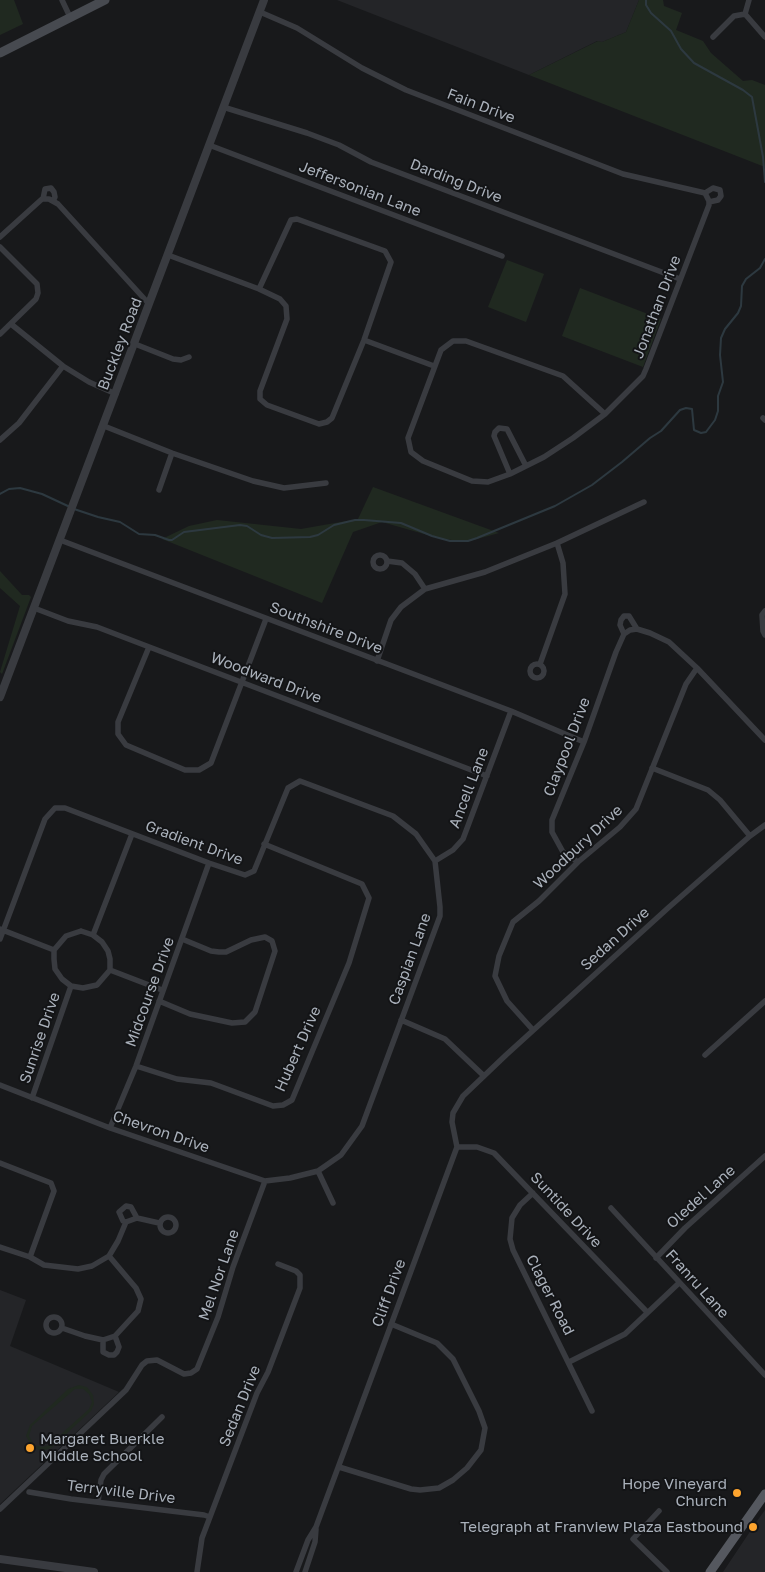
<!DOCTYPE html>
<style>
body{margin:0}
canvas{display:block;background:#18191b}
</style>
<canvas width="765" height="1572"></canvas>
<script>
const context = document.querySelector('canvas').getContext('2d');
context.lineJoin = 'round';
function paint(path, color) {
  context.fillStyle = color;
  context.fill(path, 'evenodd');
}
function poly(rows) {
  const path = new Path2D();
  for (const r of rows) {
    if (r.length === 3) {
      path.moveTo(r[0] + r[2], r[1]);
      path.arc(r[0], r[1], r[2], 0, 2 * Math.PI);
      continue;
    }
    path.moveTo(r[0], r[1]);
    for (let i = 2; i < r.length; i += 2) path.lineTo(r[i], r[i + 1]);
  }
  return path;
}
function strokePath(path, color, width, dash) {
  context.strokeStyle = color;
  context.lineWidth = width;
  context.lineCap = dash ? 'butt' : 'round';
  context.setLineDash(dash || []);
  context.stroke(path);
}
function write(font, color, halo, rows, align = 'center') {
  context.font = font + ' "Golos Text",sans-serif';
  context.lineWidth = 4;
  context.setLineDash([]);
  context.textBaseline = 'middle';
  context.strokeStyle = halo;
  context.fillStyle = color;
  for (const [text, x, y, turn = 0] of rows) {
    context.save();
    context.translate(x, y);
    context.rotate((+turn || 0) * Math.PI / 180);
    context.textAlign = isNaN(turn) ? turn : align;
    if (halo) context.strokeText(text, 0, 0);
    context.fillText(text, 0, 0);
    context.restore();
  }
}
paint(poly([
 [337,0,639,0,626,32,602,42,597,41,529,75],
 [0,1290,26,1300,10,1346,119,1392,0,1504],
 [765,1510,765,1572,723,1572,757,1521]
]), '#242528');
paint(poly([
 [0,0,14,0,23,24,0,35],
 [639,0,663,0,664,6,682,13,676,30,703,41,711,53,743,81,752,80,765,85,765,167,529,75,598,41,602,42,626,32],
 [507,260,544,274,526,322,488,307],
 [580,288,661,319,643,367,562,336],
 [373,487,499,533,466,542,438,538,382,522,353,532,322,603,162,539,189,526,217,520,301,529,358,519],
 [0,571,22,595,29,595,31,597,2,674,0,672,20,606,0,588],
 [79,1385,87,1387,93,1395,94,1404,91,1411,51,1448,42,1451,32,1447,26,1436,30,1425,68,1389],
 [75,1389,83,1389,89,1394,92,1402,89,1409,49,1445,42,1447,34,1445,29,1436,32,1426]
]), '#202920');
strokePath(poly([
 [646,0,646,5,651,13,671,31,681,49,694,63,743,90,752,97,763,157,765,182],
 [0,494,9,489,20,488,42,494,70,507],
 [74,509,98,517,120,522,139,534,155,535,169,540,172,540,184,532,240,525,247,526,261,535,272,538,310,537,318,535,334,525,355,520,364,520,401,523,432,536,450,541,468,541,477,538,555,506,592,485,622,462,650,438,661,431,680,410,686,408,692,409,694,430,701,433,706,432,715,420,718,411,718,396,723,382,720,355,721,338,725,329,738,313,741,306,742,286,746,279,760,268,765,259]
]), '#2d3940', 2);
strokePath(poly([
 [62,0,70,17],
 [260,12,297,28,362,68,406,90,623,174,705,193],
 [745,14,765,37],
 [745,14,749,0],
 [713,37,734,16,745,14],
 [223,107,307,133,339,145,371,162,680,279],
 [209,145,502,256],
 [705,193,713,188,720,190,721,196,718,200,709,202],
 [43,199,45,189,51,188,54,192,55,197,53,201],
 [0,237,42,199,49,199,58,204,149,304],
 [0,247,37,284,38,293,36,299,0,334],
 [168,255,259,289,280,299,286,306,287,319,260,391,260,399,267,405,319,424,327,422,332,418,364,340,391,262,385,251,297,219,291,220,259,289],
 [11,324,63,366,89,382,116,394],
 [364,340,434,366],
 [135,344,173,359,181,360,189,357],
 [605,414,563,376,466,341,453,341,441,350,408,438,411,452,423,461,472,481,488,482,510,474,544,457,573,438,605,414,643,376,646,369,709,205,709,201,705,193],
 [763,418,765,420],
 [104,426,172,453,253,481,284,488,326,483],
 [0,440,19,423,63,366],
 [510,474,494,436,495,432,499,428,507,429,526,466],
 [159,490,172,453],
 [60,540,511,711,584,742],
 [380,562,7],
 [387,561,402,563,415,574,425,589],
 [34,608,68,621,97,627,487,776],
 [765,611,762,615,763,631,765,635],
 [624,634,620,625,621,620,624,616,629,616,637,629],
 [149,647,118,722,118,734,126,745,185,770,199,770,211,763,266,619],
 [377,661,391,620,401,607,425,589,485,572,557,543,644,502],
 [540,664,565,594,563,563,557,543],
 [537,671,7],
 [652,768,708,790,720,800,750,836],
 [435,861,453,850,463,839,511,711],
 [578,862,563,852,552,832,552,820,584,742,616,652,624,634,630,630,637,629,650,633,669,642,697,668,765,740],
 [0,929,54,950],
 [81,931,93,935,102,942,108,951,110,959,110,970,97,985,83,988,71,986,62,979,55,969,54,959,54,950,66,936,81,931],
 [93,935,132,834],
 [0,939,45,819,55,808,65,808,209,863,245,875,254,871,288,788,300,781,393,816,416,834,435,861,440,907,440,916,362,1126,341,1155,318,1171,290,1178,265,1181,110,1128,0,1085],
 [110,970,162,990],
 [159,1001,190,1014,232,1023,245,1022,255,1012,275,951,272,941,265,937,251,940,226,952,219,952,211,951,182,939],
 [401,1020,445,1039,484,1076],
 [533,1030,507,1001,495,976,499,956,513,922,539,901,578,862,620,827,636,809,686,684,697,668],
 [705,1055,765,1001],
 [136,1066,177,1079,211,1083,273,1106,283,1105,292,1100,349,963,369,898,362,884,264,844],
 [32,1098,71,986],
 [110,1128,136,1066,209,863],
 [457,1147,477,1147,494,1153,647,1312],
 [0,1163,51,1183,54,1191,30,1257],
 [318,1171,333,1203],
 [533,1193,520,1205,512,1218,510,1239,513,1250,592,1411],
 [611,1208,765,1375],
 [168,1225,8],
 [126,1222,123,1221,119,1212,126,1206,131,1207,137,1218],
 [0,1247,30,1257,44,1265,78,1269,92,1266,109,1256,118,1241,126,1222,137,1218,159,1223],
 [656,1258,685,1228,765,1156],
 [54,1325,8],
 [62,1328,85,1336,103,1340,115,1336,138,1311,141,1299,136,1288,109,1256],
 [103,1340,103,1352,109,1355,114,1355,117,1352,119,1347,115,1336],
 [569,1362,625,1334,679,1283],
 [339,1467,411,1489,420,1490,439,1488,453,1480,467,1468,481,1450,485,1428,479,1411,453,1359,437,1343,391,1324],
 [29,1492,71,1499,204,1515,210,1517],
 [98,1502,101,1480,104,1474,162,1417],
 [0,1509,126,1390,142,1365,147,1361,157,1360,184,1374,191,1373,197,1369,218,1317,233,1267,265,1181],
 [659,1511,633,1539,667,1572],
 [197,1572,202,1538,257,1393,268,1372,300,1288,300,1275,296,1271,278,1264],
 [296,1572,308,1540,316,1527,457,1147,452,1122,453,1113,463,1096,506,1055,668,908,750,836,765,825],
 [305,1572,315,1542,316,1529]
]), '#393b40', 5.5);
strokePath(poly([
 [0,697,264,0],
 [0,1559,94,1572]
]), '#393b40', 8);
strokePath(poly([
 [0,53,105,0]
]), '#474a50', 9);
strokePath(poly([
 [710,1572,765,1494]
]), '#55585f', 9);
for (const [x, y, r, color] of [
 [30,1448,5,"#fda42e"],
 [737,1493,5,"#fda42e"],
 [753,1527,5,"#fda42e"]
]) {
  const dot = new Path2D();
  dot.arc(x, y, r, 0, 2 * Math.PI);
  context.fillStyle = color;
  context.fill(dot);
  strokePath(dot, '#131416', 2);
}
write('15px', '#aab1bb', '#131416', [
 ["Fain Drive",481,106,21],
 ["Darding Drive",456,181,21],
 ["Jeffersonian Lane",360,189,21],
 ["Jonathan Drive",657,307,-69],
 ["Buckley Road",120,344,-69],
 ["Southshire Drive",326,628,21],
 ["Woodward Drive",266,678,21],
 ["Claypool Drive",567,747,-69],
 ["Ancell Lane",469,788,-69],
 ["Gradient Drive",194,843,20],
 ["Woodbury Drive",578,847,-43],
 ["Sedan Drive",615,939,-42],
 ["Caspian Lane",410,959,-70],
 ["Midcourse Drive",150,992,-70],
 ["Sunrise Drive",40,1038,-71],
 ["Hubert Drive",298,1049,-66],
 ["Chevron Drive",161,1132,19],
 ["Oledel Lane",701,1197,-42],
 ["Suntide Drive",566,1210,47],
 ["Mel Nor Lane",219,1275,-71],
 ["Franru Lane",697,1284,48],
 ["Cliff Drive",389,1293,-70],
 ["Clager Road",550,1295,63],
 ["Sedan Drive",240,1406,-68],
 ["Terryville Drive",121,1492,7]
]);
write('15px', '#aab1bb', '#131416', [
 ["Margaret Buerkle",40,1439,"left"],
 ["Middle School",40,1456,"left"],
 ["Hope Vineyard",727,1484],
 ["Church",727,1501],
 ["Telegraph at Franview Plaza Eastbound",743,1527]
], 'right');
</script>
